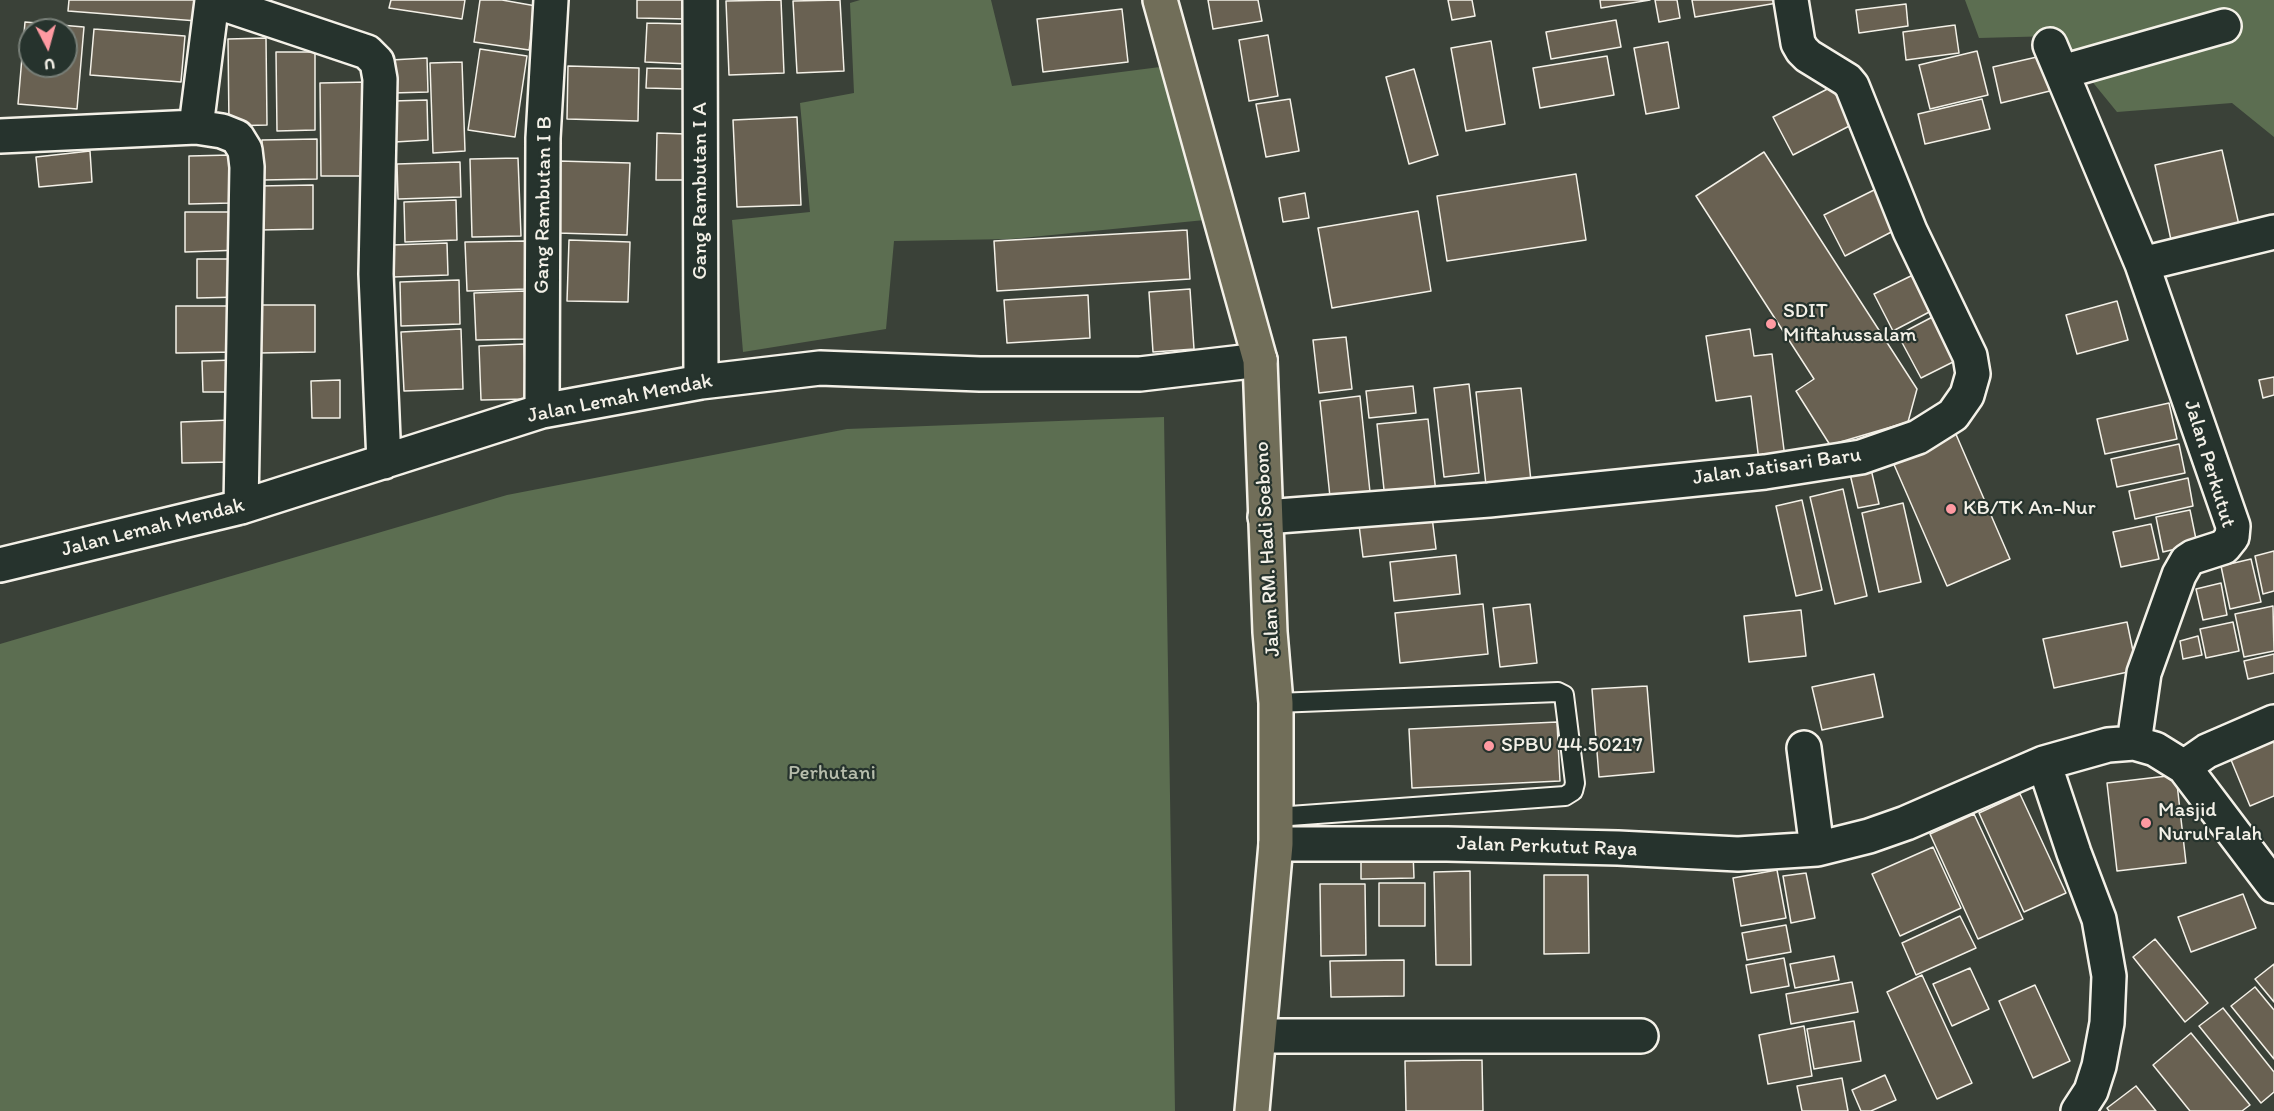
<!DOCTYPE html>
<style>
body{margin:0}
#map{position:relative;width:2274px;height:1111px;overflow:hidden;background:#3a4138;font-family:Itim,sans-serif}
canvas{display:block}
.north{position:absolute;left:18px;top:18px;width:60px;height:60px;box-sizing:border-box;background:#26332d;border:2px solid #787f78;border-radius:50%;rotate:174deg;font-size:16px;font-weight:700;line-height:24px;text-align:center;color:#f4f1e8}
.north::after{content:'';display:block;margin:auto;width:21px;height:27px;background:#ff9aa2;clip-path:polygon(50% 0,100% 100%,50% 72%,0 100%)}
</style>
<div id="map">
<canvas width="2274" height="1111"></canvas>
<div class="north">U</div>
</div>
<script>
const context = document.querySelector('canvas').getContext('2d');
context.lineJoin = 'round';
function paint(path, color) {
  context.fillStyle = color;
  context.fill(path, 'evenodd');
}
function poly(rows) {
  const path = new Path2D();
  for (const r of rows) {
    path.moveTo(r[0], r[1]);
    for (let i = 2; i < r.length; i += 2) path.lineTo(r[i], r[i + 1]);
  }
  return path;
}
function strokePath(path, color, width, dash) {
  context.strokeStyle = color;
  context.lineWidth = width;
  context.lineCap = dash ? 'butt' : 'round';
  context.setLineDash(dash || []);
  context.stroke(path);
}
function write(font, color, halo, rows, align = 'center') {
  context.font = font + ' Itim,sans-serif';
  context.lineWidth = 4.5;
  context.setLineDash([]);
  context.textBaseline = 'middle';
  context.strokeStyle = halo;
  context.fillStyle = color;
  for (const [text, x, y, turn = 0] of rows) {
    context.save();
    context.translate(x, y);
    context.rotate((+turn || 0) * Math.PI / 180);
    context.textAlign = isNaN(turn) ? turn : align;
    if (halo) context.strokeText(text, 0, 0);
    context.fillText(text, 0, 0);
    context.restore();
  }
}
paint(poly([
 [860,0,991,0,1012,86,1160,67,1205,220,1011,239,894,241,886,329,743,352,732,220,810,212,800,103,854,93,850,3],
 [1965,0,2274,0,2274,137,2232,103,2117,112,2055,36,1979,38],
 [1164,417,1175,1111,0,1111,0,644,507,495,847,429]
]), '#5c6e51');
const building = poly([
 [69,0,198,0,197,21,68,11,69,0],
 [391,0,465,0,462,19,389,8,391,0],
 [480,0,502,0,536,6,529,50,474,42,480,0],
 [637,0,688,0,688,19,637,18,637,0],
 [781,0,784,73,729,75,726,1,781,0],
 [840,0,844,71,797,73,793,1,840,0],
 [1208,0,1258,0,1262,21,1213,29,1208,0],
 [1448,0,1472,0,1475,16,1452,20,1448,0],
 [1600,0,1650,0,1601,8,1600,0],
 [1655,0,1677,0,1680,18,1659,22,1655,0],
 [1692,0,1776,0,1777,3,1695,17,1692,0],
 [1906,4,1908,26,1859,33,1856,10,1906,4],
 [1122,9,1128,62,1043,72,1037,19,1122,9],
 [1616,20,1621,47,1551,59,1546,32,1616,20],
 [25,22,84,27,77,109,18,104,25,22],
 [30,30,66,30,66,66,30,66,30,30],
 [647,23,690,24,689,64,645,62,647,23],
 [1955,25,1959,53,1906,60,1903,32,1955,25],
 [94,29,185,36,181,82,90,75,94,29],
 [1268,35,1278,96,1249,101,1239,40,1268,35],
 [266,38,267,125,229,126,228,39,266,38],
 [1491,41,1505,124,1466,131,1451,48,1491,41],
 [1668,42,1679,108,1646,114,1634,48,1668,42],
 [480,49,527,56,515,137,468,130,480,49],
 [1977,51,1988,95,1930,109,1919,65,1977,51],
 [276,52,315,52,315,130,277,131,276,52],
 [2050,54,2058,89,2001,103,1993,67,2050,54],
 [1607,56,1614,95,1540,108,1533,68,1607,56],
 [427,58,428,92,392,93,391,60,427,58],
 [462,62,465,151,433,153,430,63,462,62],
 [568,66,639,68,638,121,567,119,568,66],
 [647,68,687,69,686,89,646,88,647,68],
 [1414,69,1438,155,1409,164,1386,77,1414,69],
 [369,82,370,176,321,176,320,83,369,82],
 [1841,82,1861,120,1793,155,1773,117,1841,82],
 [1290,99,1299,151,1266,157,1256,104,1290,99],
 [1982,99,1990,129,1925,144,1918,114,1982,99],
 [427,100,428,140,395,142,393,101,427,100],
 [797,117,801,205,737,207,733,120,797,117],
 [657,133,686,134,684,180,656,180,657,133],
 [317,139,317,179,263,180,262,140,317,139],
 [2222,150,2239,225,2171,240,2155,165,2222,150],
 [90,151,92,182,39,187,36,157,90,151],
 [1764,152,1917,389,1908,422,1830,445,1796,391,1814,379,1696,196,1764,152],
 [231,155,231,203,189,204,189,156,231,155],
 [518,158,521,236,472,237,470,159,518,158],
 [559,161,630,163,627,235,557,233,559,161],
 [460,162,461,197,398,199,397,164,460,162],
 [1576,174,1586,240,1447,261,1437,196,1576,174],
 [313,185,313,229,259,230,259,186,313,185],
 [1880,187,1901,227,1845,256,1824,215,1880,187],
 [1305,193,1309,218,1283,222,1279,198,1305,193],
 [456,200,457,240,405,242,404,202,456,200],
 [1418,211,1431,291,1332,308,1318,228,1418,211],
 [185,212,241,212,241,250,185,252,185,212],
 [1187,230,1190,279,997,291,994,241,1187,230],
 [569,240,630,242,628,302,567,301,569,240],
 [525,241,526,289,467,291,465,242,525,241],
 [447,243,448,275,393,277,392,245,447,243],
 [197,259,240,259,241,297,197,298,197,259],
 [1917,273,1935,309,1893,331,1874,294,1917,273],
 [459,280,460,324,401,326,400,282,459,280],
 [1190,289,1194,349,1153,352,1149,292,1190,289],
 [525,291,526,339,476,340,474,293,525,291],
 [1088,295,1090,338,1007,343,1004,300,1088,295],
 [2117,301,2128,340,2077,354,2066,315,2117,301],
 [259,305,315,305,315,352,259,353,259,305],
 [176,306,237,306,237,352,176,353,176,306],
 [1940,313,1963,357,1921,378,1898,335,1940,313],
 [461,329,463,389,404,391,401,332,461,329],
 [1750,329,1754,356,1772,354,1785,458,1759,461,1751,396,1716,401,1706,336,1750,329],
 [1346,337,1352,389,1319,393,1313,340,1346,337],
 [524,344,526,399,481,400,479,346,524,344],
 [234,360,234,392,203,392,202,361,234,360],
 [2274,377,2274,395,2263,398,2259,380,2274,377],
 [340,380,340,418,312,418,311,381,340,380],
 [1469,384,1479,473,1444,477,1434,388,1469,384],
 [1413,386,1416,413,1369,418,1366,391,1413,386],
 [1521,388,1531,481,1486,485,1476,392,1521,388],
 [1360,396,1370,492,1330,497,1320,401,1360,396],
 [2169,403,2177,439,2105,454,2097,419,2169,403],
 [1428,419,1436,493,1385,499,1377,424,1428,419],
 [230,420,230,462,182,463,181,422,230,420],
 [1955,432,2010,559,1947,586,1892,460,1955,432],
 [2179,444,2185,473,2117,487,2111,459,2179,444],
 [1871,469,1879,504,1858,508,1850,474,1871,469],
 [2188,478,2193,506,2135,519,2129,491,2188,478],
 [1843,489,1867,596,1835,604,1810,497,1843,489],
 [1802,500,1822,590,1796,596,1776,506,1802,500],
 [1903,503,1921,582,1879,592,1862,513,1903,503],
 [2190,510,2197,544,2163,552,2156,517,2190,510],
 [1432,517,1436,549,1363,557,1359,525,1432,517],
 [2151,524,2159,559,2121,567,2113,532,2151,524],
 [2274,551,2274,591,2263,594,2255,556,2274,551],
 [1456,555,1460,594,1394,601,1390,562,1456,555],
 [2251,559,2261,602,2230,609,2221,566,2251,559],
 [2221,583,2227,615,2203,620,2196,589,2221,583],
 [1483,604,1488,654,1400,663,1395,613,1483,604],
 [1530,604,1537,663,1500,667,1493,608,1530,604],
 [2273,606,2274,651,2244,657,2235,614,2273,606],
 [1801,610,1806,656,1749,662,1744,616,1801,610],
 [2127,622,2137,670,2054,688,2043,639,2127,622],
 [2233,622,2239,651,2206,658,2200,629,2233,622],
 [2198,636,2202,655,2183,659,2180,641,2198,636],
 [2274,654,2274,673,2248,679,2244,661,2274,654],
 [1874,674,1883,717,1822,730,1812,687,1874,674],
 [1647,686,1654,772,1599,777,1592,689,1647,686],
 [1557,722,1560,781,1412,788,1409,729,1557,722],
 [2274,737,2274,796,2250,806,2229,755,2274,737],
 [2176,775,2186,863,2117,871,2107,783,2176,775],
 [2020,794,2066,893,2024,912,1979,813,2020,794],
 [1974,814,2023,919,1978,939,1930,834,1974,814],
 [1933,847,1961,908,1900,936,1872,874,1933,847],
 [1413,852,1414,878,1361,879,1361,853,1413,852],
 [1777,870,1786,918,1741,926,1733,878,1777,870],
 [1470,871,1471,965,1436,965,1434,872,1470,871],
 [1806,873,1815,918,1791,923,1783,876,1806,873],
 [1544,875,1588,875,1589,953,1544,954,1544,875],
 [1379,883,1425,883,1425,926,1379,926,1379,883],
 [1320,884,1365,884,1366,955,1321,956,1320,884],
 [2243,894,2256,928,2191,952,2178,917,2243,894],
 [1960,916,1976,948,1916,975,1902,943,1960,916],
 [1786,925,1791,952,1747,960,1742,933,1786,925],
 [2155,939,2208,1003,2185,1022,2133,957,2155,939],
 [1834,956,1839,980,1795,988,1790,964,1834,956],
 [1784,958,1789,986,1751,993,1746,965,1784,958],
 [1404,960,1404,996,1331,997,1330,961,1404,960],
 [2274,964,2274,1002,2255,979,2274,964],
 [1970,968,1989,1009,1952,1026,1933,984,1970,968],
 [1922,975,1972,1083,1937,1099,1887,992,1922,975],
 [1852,982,1858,1012,1791,1024,1786,994,1852,982],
 [2035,985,2070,1061,2033,1078,1999,1001,2035,985],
 [2255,987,2274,1010,2274,1059,2231,1006,2255,987],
 [2223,1008,2274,1072,2274,1092,2261,1103,2199,1026,2223,1008],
 [1854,1021,1861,1061,1814,1069,1807,1029,1854,1021],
 [1804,1026,1812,1076,1768,1084,1759,1035,1804,1026],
 [2191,1033,2250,1105,2242,1111,2190,1111,2153,1065,2191,1033],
 [1482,1060,1483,1111,1406,1111,1405,1061,1482,1060],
 [1885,1075,1896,1100,1871,1111,1861,1111,1852,1090,1885,1075],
 [1842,1078,1848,1111,1802,1111,1797,1086,1842,1078],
 [2136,1086,2156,1111,2109,1111,2107,1108,2136,1086]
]);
paint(building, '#696152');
strokePath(building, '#f4f1e8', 1.5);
const lane = poly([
 [1276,703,1558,692,1564,695,1575,783,1573,791,1565,796,1276,817]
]);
const street = poly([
 [212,0,367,52,377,62,380,79,376,274,384,462],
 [700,0,701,382],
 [2050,45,2142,264,2233,526,2232,537,2224,547,2193,557,2187,561,2179,575,2144,673,2134,743],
 [2062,72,2224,26],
 [196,127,212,1],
 [0,136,196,127,222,131,237,137,245,150,247,167,241,507],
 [2142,264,2274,232],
 [542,411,543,138,551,0],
 [1265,517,1489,500,1765,472,1861,457,1918,437,1953,415,1967,395,1973,374,1970,356,1910,231,1852,86,1847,80,1808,56,1802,50,1798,43,1791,0],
 [0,565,241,507,542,411,701,382,820,368,980,374,1140,374,1260,360],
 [1804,748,1817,849],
 [2044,763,2074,853,2099,919,2109,976,2107,1023,2099,1066,2091,1091,2078,1111],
 [2184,767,2207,751,2274,722],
 [1276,844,1447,844,1618,848,1738,854,1817,849,1869,836,1906,823,2044,763,2108,745,2134,743,2155,749,2184,767,2274,886],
 [1260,1036,1641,1036]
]);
const primary = poly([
 [1160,0,1260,360,1270,632,1276,703,1276,844,1252,1111]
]);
strokePath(lane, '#f4f1e8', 22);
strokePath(street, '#f4f1e8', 38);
strokePath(primary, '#f4f1e8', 38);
strokePath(lane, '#26332d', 18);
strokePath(street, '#26332d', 33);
strokePath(primary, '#716e59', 33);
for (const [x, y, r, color] of [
 [1771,324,6,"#ff9aa2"],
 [1951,509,6,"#ff9aa2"],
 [1489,746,6,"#ff9aa2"],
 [2146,823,6,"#ff9aa2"]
]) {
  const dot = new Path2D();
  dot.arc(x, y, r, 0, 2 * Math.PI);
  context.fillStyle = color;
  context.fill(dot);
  strokePath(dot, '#26332d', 2);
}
write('21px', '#f4f1e8', '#26332d', [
 ["Gang Rambutan I A",701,191,-90],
 ["Gang Rambutan I B",544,205,-89],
 ["Jalan Lemah Mendak",620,399,-11],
 ["Jalan Perkutut",2209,464,73],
 ["Jalan Jatisari Baru",1777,467,-8],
 ["Jalan Lemah Mendak",153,528,-14],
 ["Jalan RM. Hadi Soebono",1268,549,-93],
 ["Jalan Perkutut Raya",1547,847,2]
]);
write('21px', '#f4f1e8', '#26332d', [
 ["SDIT",1783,312],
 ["Miftahussalam",1783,336],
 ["KB/TK An-Nur",1963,509],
 ["SPBU 44.50217",1501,746],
 ["Masjid",2158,811],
 ["Nurul Falah",2158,835]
], 'left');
write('21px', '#b7bdac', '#26332d', [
 ["Perhutani",832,774]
]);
</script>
